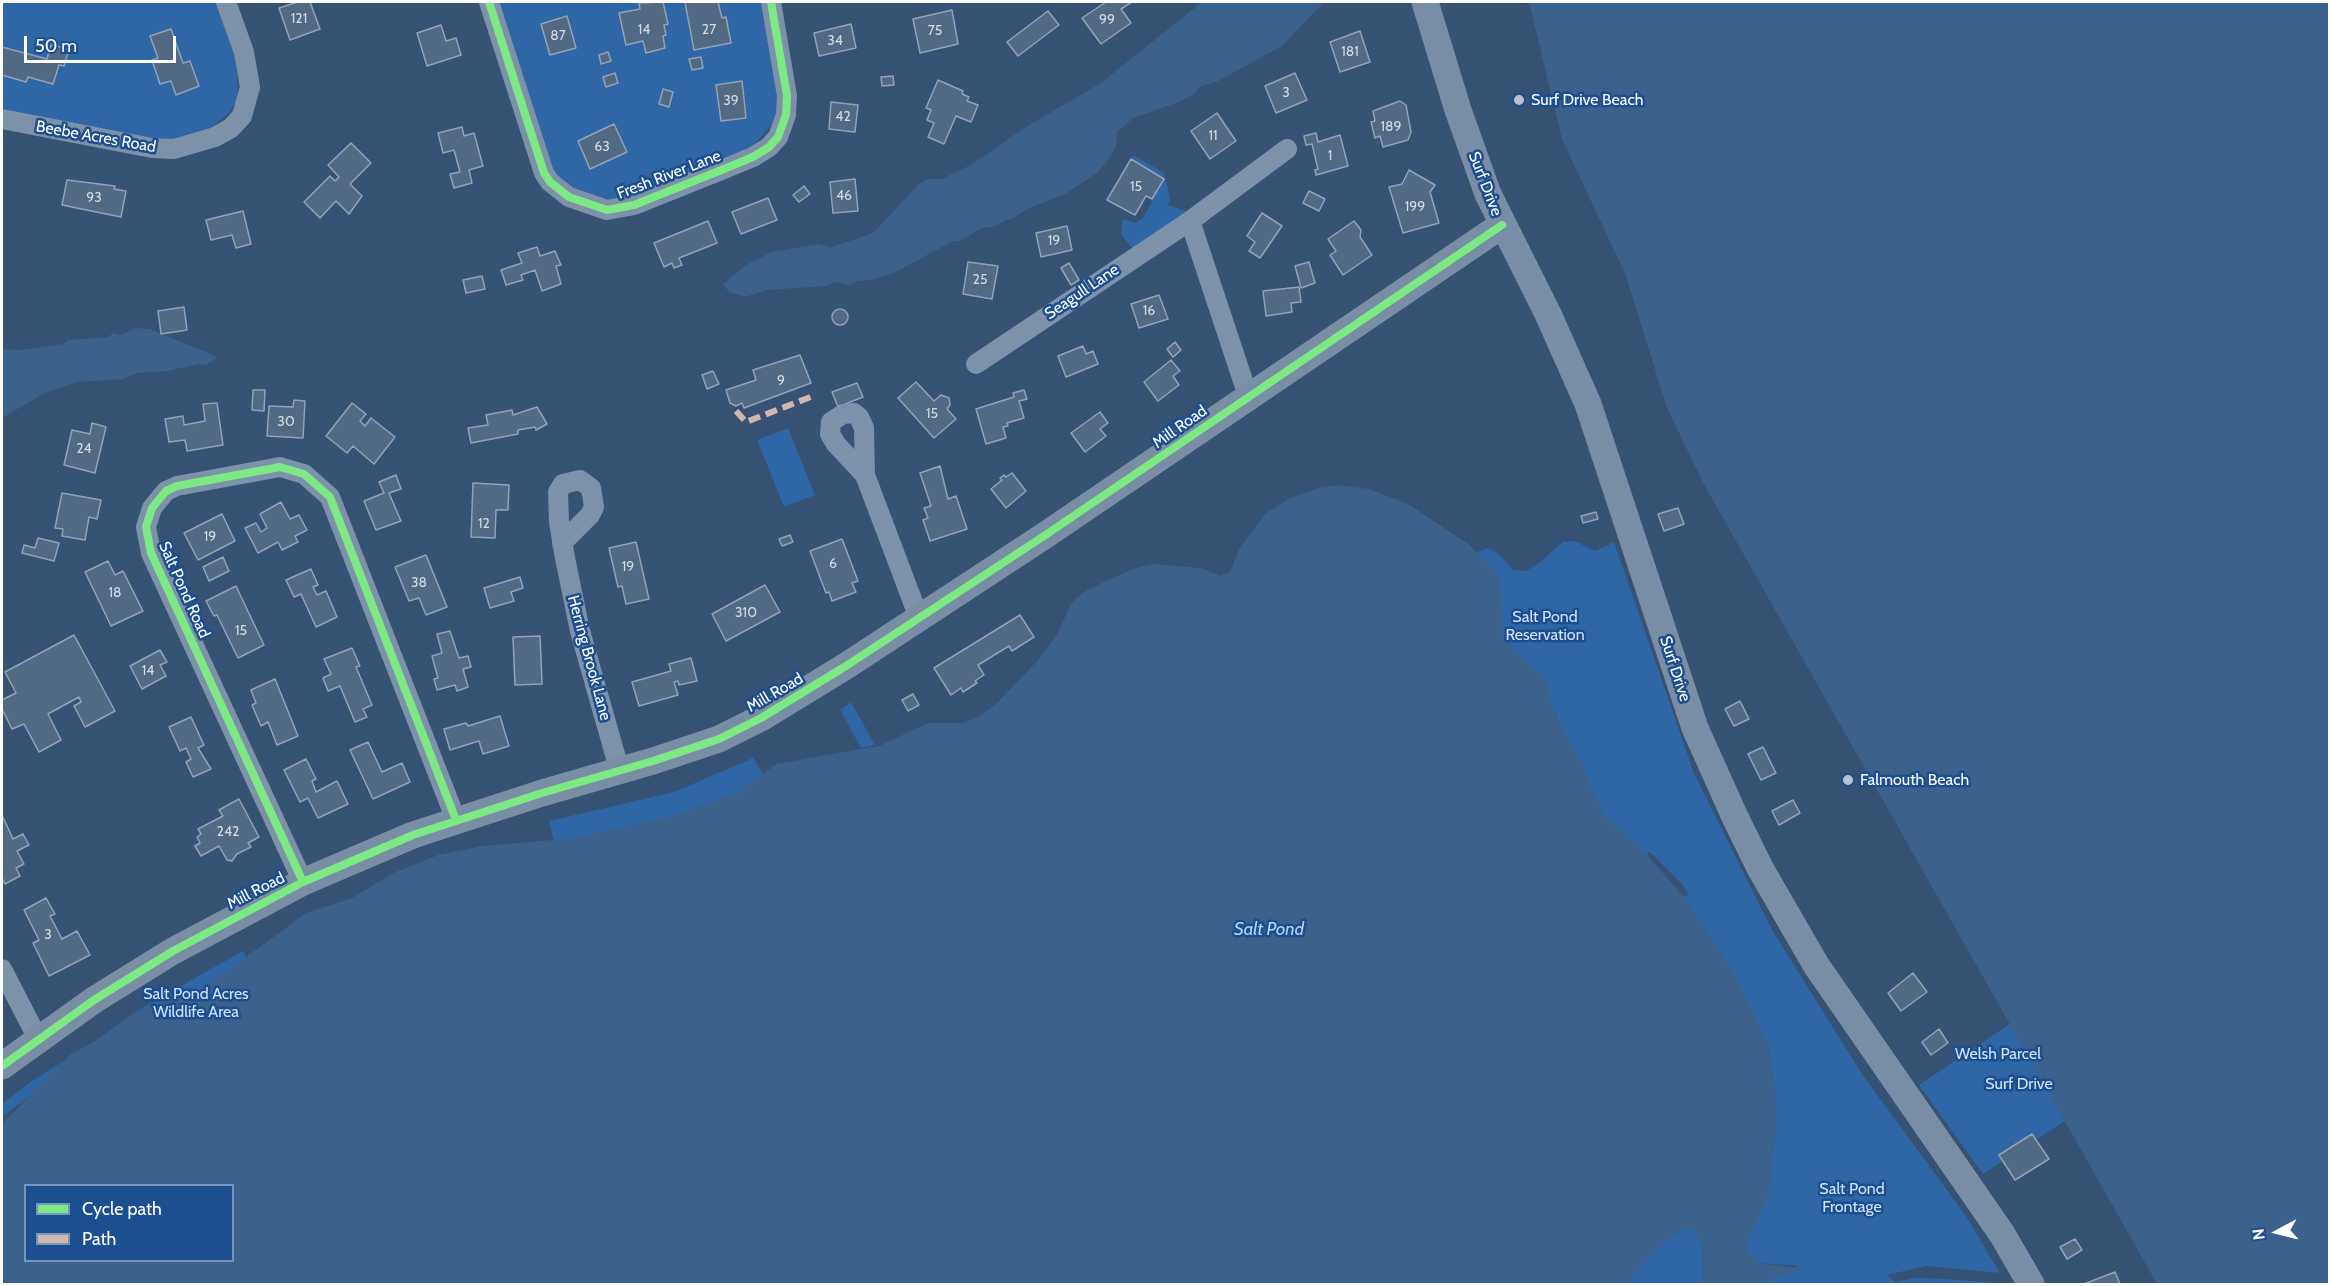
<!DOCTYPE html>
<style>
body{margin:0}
#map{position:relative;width:2331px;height:1286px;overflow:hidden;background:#365274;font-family:Cabin,sans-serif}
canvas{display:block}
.frame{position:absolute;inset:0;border:3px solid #fff;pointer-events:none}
.legend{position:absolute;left:24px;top:1184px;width:210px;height:78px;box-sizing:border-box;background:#1b4f8f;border:2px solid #7695bc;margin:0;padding:8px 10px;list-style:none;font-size:18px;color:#fff}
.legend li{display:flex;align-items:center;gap:12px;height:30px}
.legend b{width:30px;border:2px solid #7695bc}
.north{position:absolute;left:2247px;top:1202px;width:60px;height:60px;-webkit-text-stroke:4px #1b4f8f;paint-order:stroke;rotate:263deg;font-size:16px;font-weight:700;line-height:24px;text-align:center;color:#fff}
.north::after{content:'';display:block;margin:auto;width:21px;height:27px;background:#fff;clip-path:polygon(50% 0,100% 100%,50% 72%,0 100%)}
.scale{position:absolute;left:24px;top:36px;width:152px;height:27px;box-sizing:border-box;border:3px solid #fff;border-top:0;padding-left:8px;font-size:18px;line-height:21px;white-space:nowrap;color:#fff;-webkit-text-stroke:4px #1b4f8f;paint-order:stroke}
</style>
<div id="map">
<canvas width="2331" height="1286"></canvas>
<div class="frame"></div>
<ul class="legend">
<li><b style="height:8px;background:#7ce984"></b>Cycle path</li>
<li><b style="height:8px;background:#d1b7ad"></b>Path</li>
</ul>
<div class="north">N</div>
<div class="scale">50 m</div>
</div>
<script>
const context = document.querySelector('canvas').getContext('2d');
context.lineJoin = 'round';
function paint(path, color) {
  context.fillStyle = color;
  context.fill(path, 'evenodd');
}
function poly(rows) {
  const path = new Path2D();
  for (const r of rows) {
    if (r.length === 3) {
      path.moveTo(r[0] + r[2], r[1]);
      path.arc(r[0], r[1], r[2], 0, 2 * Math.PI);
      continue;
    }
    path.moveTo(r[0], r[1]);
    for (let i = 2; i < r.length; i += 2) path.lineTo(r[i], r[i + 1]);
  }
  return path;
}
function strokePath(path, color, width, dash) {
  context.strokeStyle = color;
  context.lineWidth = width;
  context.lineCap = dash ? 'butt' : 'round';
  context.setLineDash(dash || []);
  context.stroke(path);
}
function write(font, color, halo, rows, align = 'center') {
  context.font = font + ' Cabin,sans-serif';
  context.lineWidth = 5;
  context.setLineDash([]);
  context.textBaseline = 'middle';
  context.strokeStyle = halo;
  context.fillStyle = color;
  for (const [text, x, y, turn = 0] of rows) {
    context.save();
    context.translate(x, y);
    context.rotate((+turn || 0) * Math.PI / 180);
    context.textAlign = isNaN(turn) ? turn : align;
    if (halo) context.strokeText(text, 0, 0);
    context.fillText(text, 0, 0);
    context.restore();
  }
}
paint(poly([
 [2,2,216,2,237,61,238,99,230,112,205,133,173,140,121,134,2,109],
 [499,2,763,2,778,104,774,122,754,145,735,156,620,202,580,195,555,176],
 [1133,155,1164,173,1170,198,1168,205,1189,212,1132,248,1121,234,1123,219,1135,223,1142,219,1152,202,1150,198,1164,179,1131,159],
 [788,428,815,495,784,507,757,440],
 [1575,541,1595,551,1614,542,1694,773,1771,928,1862,1074,1966,1216,2000,1273,1926,1266,1887,1275,1895,1282,1916,1278,1947,1279,2006,1284,1761,1284,1767,1276,1799,1266,1761,1263,1749,1255,1736,1265,1773,1153,1776,1121,1774,1086,1768,1048,1755,1017,1719,951,1683,896,1689,895,1683,885,1651,853,1647,851,1649,857,1607,822,1553,710,1495,639,1478,552,1487,548,1498,553,1513,570,1526,571,1539,563,1563,542],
 [851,702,875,745,861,748,840,710],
 [753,758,770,785,557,855,549,821,674,792],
 [243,951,259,981,71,1065,2,1117,2,1104,32,1081,88,1046,137,1011],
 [2017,1019,2079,1112,1983,1174,1919,1085],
 [1694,1228,1702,1248,1704,1284,1624,1284,1654,1250,1670,1237,1680,1230]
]), '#2f66a5');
paint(poly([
 [1202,2,1324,2,1282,46,1216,82,1201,86,1194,94,1179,102,1133,118,1117,132,1116,147,1109,159,1097,173,1067,193,1027,209,1012,219,1005,220,997,226,982,228,960,241,953,241,894,273,872,280,857,281,850,285,834,282,827,286,767,290,745,297,729,292,723,284,746,265,772,252,817,244,832,247,873,233,919,184,927,179,942,179,971,165,1026,127,1101,83],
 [1529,2,2329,2,2329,1284,2157,1284,1702,481,1667,408,1626,276,1562,139],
 [135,328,150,329,218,357,206,365,198,364,168,371,138,373,123,379,78,382,45,393,2,418,2,349,20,350,63,344,68,340,108,337,113,333,121,335],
 [1339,485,1369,489,1408,504,1467,543,1492,567,1500,580,1503,640,1545,680,1554,713,1582,764,1603,814,1649,857,1683,896,1734,974,1755,1017,1768,1048,1774,1086,1776,1121,1769,1194,1746,1244,1749,1254,1761,1263,1805,1269,1770,1278,1762,1284,1704,1284,1702,1248,1693,1228,1680,1230,1670,1237,1654,1250,1624,1284,2,1284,2,1124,71,1054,99,1039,138,1011,205,987,306,913,352,898,393,873,438,855,483,846,575,838,665,818,737,793,776,764,879,746,928,723,963,723,976,718,994,706,1040,658,1058,633,1071,603,1087,590,1132,569,1154,564,1201,568,1221,576,1230,572,1239,549,1265,514,1290,498,1319,488],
 [26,1186,232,1186,232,1260,26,1260]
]), '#3b618d');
const building = poly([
 [298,2,310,2,320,29,290,40,279,8,298,2],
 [663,2,668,24,664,25,666,35,663,36,665,48,646,53,643,41,626,45,619,13,640,9,639,3,663,2],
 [685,2,718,2,722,18,726,17,731,43,694,50,685,2],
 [1106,2,1132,2,1121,9,1131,23,1101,44,1082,18,1106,2],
 [952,10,958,44,920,53,913,19,952,10],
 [1048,11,1059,25,1018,56,1007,42,1048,11],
 [567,16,576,48,550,55,541,24,567,16],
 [851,24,856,48,819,56,814,33,851,24],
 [441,25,446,41,456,38,461,55,427,66,417,33,441,25],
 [171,29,183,63,190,61,199,86,176,95,171,81,160,84,152,60,158,58,150,36,171,29],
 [1360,31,1370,62,1340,72,1330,42,1360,31],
 [51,45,69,49,64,66,59,65,53,84,28,77,26,82,2,75,2,47,47,59,51,45],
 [608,52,611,61,601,64,599,55,608,52],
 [701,57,703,68,692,70,689,59,701,57],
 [615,73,618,83,606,87,603,77,615,73],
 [1295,73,1307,100,1276,113,1265,86,1295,73],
 [893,76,894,85,882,86,881,77,893,76],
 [938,80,963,91,962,94,969,97,967,101,978,105,971,122,956,116,944,144,928,137,934,123,927,120,931,110,926,108,938,80],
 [742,81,746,118,721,121,716,85,742,81],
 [663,89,673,92,669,107,659,104,663,89],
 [1400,101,1406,105,1411,132,1408,140,1383,147,1380,136,1375,138,1371,122,1375,121,1373,111,1400,101],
 [831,102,858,105,855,132,829,129,831,102],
 [1217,113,1236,141,1210,159,1191,131,1217,113],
 [614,124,627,152,590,169,578,141,614,124],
 [462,127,464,136,474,133,483,166,469,170,472,183,454,188,450,174,460,172,454,150,443,153,438,133,462,127],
 [1316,133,1318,142,1340,135,1348,166,1316,175,1315,170,1318,169,1312,144,1306,145,1304,136,1316,133],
 [351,143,371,163,350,184,362,196,349,214,336,201,320,218,304,202,330,176,335,181,339,177,328,165,351,143],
 [1131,159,1164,179,1152,199,1146,196,1135,215,1107,200,1131,159],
 [1409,170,1435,185,1430,192,1439,223,1403,233,1389,187,1402,184,1409,170],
 [855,179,858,211,833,213,830,182,855,179],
 [67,180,115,186,114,189,126,191,121,217,62,205,67,180],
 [804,186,810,194,799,202,793,195,804,186],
 [1309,191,1325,199,1319,211,1303,203,1309,191],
 [768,198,777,220,741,234,732,212,768,198],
 [243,211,251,244,236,248,232,235,211,240,206,220,243,211],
 [1262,213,1282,226,1260,258,1249,251,1255,242,1247,236,1262,213],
 [708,221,717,243,679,258,682,265,674,268,672,263,664,267,654,243,708,221],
 [1354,221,1361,230,1360,237,1372,255,1343,275,1330,255,1336,251,1328,239,1354,221],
 [1067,226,1072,250,1041,257,1036,233,1067,226],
 [537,247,540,256,555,251,561,265,556,266,561,284,542,291,535,270,521,275,523,280,506,285,501,270,522,263,518,253,537,247],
 [968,262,998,266,992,299,963,294,968,262],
 [1309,262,1315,283,1301,288,1295,266,1309,262],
 [1069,263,1079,280,1071,285,1061,268,1069,263],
 [482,276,485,289,466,293,463,280,482,276],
 [1299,287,1301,302,1291,303,1292,312,1266,316,1263,291,1299,287],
 [1159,295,1168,319,1139,328,1131,304,1159,295],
 [184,307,187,330,161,334,158,311,184,307],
 [840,317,8],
 [1175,342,1181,350,1173,357,1167,349,1175,342],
 [1083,346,1086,354,1093,351,1098,364,1066,377,1058,356,1083,346],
 [800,355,811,383,744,408,742,403,736,406,730,403,726,390,756,380,753,370,800,355],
 [1171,360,1180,371,1173,376,1179,385,1158,401,1144,382,1171,360],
 [713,371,719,384,707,389,702,375,713,371],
 [916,382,934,401,941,395,949,398,950,405,947,409,956,419,934,438,898,398,916,382],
 [857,383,863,397,838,407,832,392,857,383],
 [253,390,265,390,264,411,252,410,253,390],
 [1024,390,1027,399,1019,401,1024,418,1007,423,1008,426,1003,427,1006,438,986,444,976,409,1014,397,1013,393,1024,390],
 [294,400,305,401,303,438,267,436,269,406,293,407,294,400],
 [217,403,223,445,187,451,185,440,169,442,165,419,183,416,184,425,205,421,203,404,217,403],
 [352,403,366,414,360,421,365,426,371,418,395,437,374,464,353,446,347,453,326,436,352,403],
 [537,407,547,424,536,430,535,427,518,430,518,434,471,443,468,428,488,425,486,415,512,410,513,415,537,407],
 [1100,412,1108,423,1100,429,1106,436,1085,452,1071,433,1100,412],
 [92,423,106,427,95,473,64,465,72,430,90,434,92,423],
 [940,466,948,499,956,496,967,529,930,541,923,520,928,518,924,508,931,506,920,473,940,466],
 [1012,473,1026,491,1006,508,991,489,1002,480,1000,478,1004,475,1006,477,1012,473],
 [396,475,401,489,389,493,401,521,376,530,364,501,384,493,379,482,396,475],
 [473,483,509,485,508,510,496,510,495,538,471,537,473,483],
 [62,493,101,500,97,519,89,517,85,540,62,536,63,529,55,528,62,493],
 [281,502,290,519,299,515,307,530,295,536,298,542,282,550,278,542,258,553,245,528,256,523,261,532,267,528,260,514,281,502],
 [1678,508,1684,524,1664,531,1658,514,1678,508],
 [1596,512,1598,519,1583,523,1581,516,1596,512],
 [222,514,235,541,198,560,184,533,222,514],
 [790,535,793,542,782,546,779,539,790,535],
 [38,538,59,543,54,561,22,553,24,545,35,548,38,538],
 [842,539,858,581,852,583,856,592,832,601,829,592,826,593,810,551,842,539],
 [636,542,649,599,626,604,622,586,618,587,609,548,636,542],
 [426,555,447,607,426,615,419,598,409,601,395,567,426,555],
 [223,557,229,571,209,581,203,567,223,557],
 [108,561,115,575,123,571,143,611,111,626,85,572,108,561],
 [311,569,318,585,313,587,317,595,326,591,337,617,316,627,301,594,294,597,286,580,311,569],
 [520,577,523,588,511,592,514,601,490,608,484,588,520,577],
 [765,585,780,612,726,641,712,614,765,585],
 [236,586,264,645,238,658,217,615,214,616,206,601,236,586],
 [1020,615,1034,637,1012,651,1009,646,978,665,984,675,975,681,977,683,963,692,961,688,951,695,934,668,1020,615],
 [450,631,459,658,468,656,471,667,463,669,468,687,457,691,455,685,437,690,434,679,438,678,432,656,442,653,437,634,450,631],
 [74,635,115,711,85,727,74,706,81,702,79,697,48,714,61,740,39,752,24,724,12,729,2,709,2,700,16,693,5,672,74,635],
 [540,636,542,684,515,685,513,637,540,636],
 [352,648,360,666,356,667,372,705,363,709,367,717,355,722,340,686,328,691,323,678,331,674,324,659,352,648],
 [160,650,167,662,160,665,166,676,142,689,130,666,160,650],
 [691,658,697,681,679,685,678,681,674,682,678,695,639,706,632,682,671,671,669,664,691,658],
 [275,679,298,736,277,745,268,722,261,726,252,705,256,703,251,690,275,679],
 [913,694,919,705,908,711,902,700,913,694],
 [1740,701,1749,719,1734,726,1725,709,1740,701],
 [500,716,509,746,483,754,479,741,450,750,444,729,466,723,468,726,500,716],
 [191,717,204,745,198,748,211,769,193,777,186,762,191,759,186,748,180,751,169,727,191,717],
 [368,742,382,772,402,763,410,782,373,799,350,750,368,742],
 [1763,747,1776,773,1761,780,1748,754,1763,747],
 [306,759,316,779,312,781,316,792,337,781,348,804,318,818,308,798,300,802,284,770,306,759],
 [239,799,259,837,248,843,251,847,237,854,232,861,227,860,219,846,201,856,195,846,200,843,197,837,201,834,198,829,223,816,219,810,239,799],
 [1793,800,1800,813,1779,825,1772,811,1793,800],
 [2,815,13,839,23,834,29,845,17,851,24,864,16,868,20,876,5,884,2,878,2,815],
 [46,898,55,914,50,916,62,939,77,931,90,955,49,976,33,943,39,940,24,910,46,898],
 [1913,973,1927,992,1901,1011,1888,993,1913,973],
 [1939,1029,1948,1043,1931,1055,1922,1042,1939,1029],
 [2032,1134,2049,1159,2015,1180,1999,1155,2032,1134],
 [2075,1239,2082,1250,2067,1259,2060,1247,2075,1239],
 [2115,1272,2120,1284,2084,1284,2115,1272]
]);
paint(building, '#526984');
strokePath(building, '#92a2b6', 1.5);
strokePath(poly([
 [489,2,544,173,550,182,569,197,607,210,634,205,719,171,753,157,769,147,778,137,786,115,787,96,771,2],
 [2,119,152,148,174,149,215,137,231,128,242,116,250,87,244,52,226,2],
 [1190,221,1248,396],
 [976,364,1190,221,1287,149],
 [865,475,836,444,830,434,831,422,843,414,854,413,859,417,864,428,865,475,919,618],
 [562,543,590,515,594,507,591,488,580,480,563,484,558,492,559,522,565,558,580,631,620,772],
 [303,882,151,553,146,527,152,508,166,491,177,486,280,467,304,474,330,497,456,820],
 [2,969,38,1039]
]), '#7d92a8', 20);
strokePath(poly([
 [1425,2,1458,110,1488,194,1548,314,1588,404,1695,728,1735,817,1760,868,1816,965,2002,1234,2031,1284],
 [2,1066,94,1000,173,951,303,882,413,835,542,793,653,761,719,739,761,718,846,666,1044,536,1502,225]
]), '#798da4', 27);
strokePath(poly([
 [736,411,746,422,813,396]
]), '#d1b7ad', 6, [12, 6]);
strokePath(poly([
 [489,2,544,173,550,182,569,197,607,210,634,205,719,171,753,157,769,147,778,137,786,115,787,96,771,2],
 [303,882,151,553,146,527,152,508,166,491,177,486,280,467,304,474,330,497,456,820],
 [2,1066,94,1000,173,951,303,882,413,835,542,793,653,761,719,739,761,718,846,666,1044,536,1502,225]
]), '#7ce984', 8);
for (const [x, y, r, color] of [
 [1519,100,6,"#b9c2ce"],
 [1848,780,6,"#b9c2ce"]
]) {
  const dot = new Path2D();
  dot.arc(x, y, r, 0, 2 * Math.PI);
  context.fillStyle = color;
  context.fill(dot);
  strokePath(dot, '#1b4f8f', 2);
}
write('14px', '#d4dae0', null, [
 ["121",299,19],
 ["99",1107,20],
 ["14",644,30],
 ["27",709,30],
 ["75",935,31],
 ["87",558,36],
 ["34",835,41],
 ["181",1350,52],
 ["3",1286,93],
 ["39",731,101],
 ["42",843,117],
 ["189",1391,127],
 ["11",1213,136],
 ["63",602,147],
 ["1",1330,156],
 ["15",1136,187],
 ["46",844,196],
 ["93",94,198],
 ["199",1415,207],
 ["19",1054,241],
 ["25",980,280],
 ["16",1149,311],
 ["9",781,381],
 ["15",932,414],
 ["30",286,422],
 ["24",84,449],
 ["12",484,524],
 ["19",210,537],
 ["6",833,564],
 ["19",628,567],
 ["38",419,583],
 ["18",115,593],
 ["310",746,613],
 ["15",241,631],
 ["14",148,671],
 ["242",228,832],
 ["3",48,935]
]);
write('16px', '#fff', '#1b4f8f', [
 ["Surf Drive Beach",1531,100],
 ["Falmouth Beach",1860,780]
], 'left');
write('16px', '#fff', '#1b4f8f', [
 ["Beebe Acres Road",96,137,10],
 ["Fresh River Lane",669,175,-21],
 ["Surf Drive",1485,184,69],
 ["Seagull Lane",1082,292,-34],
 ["Mill Road",1180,427,-35],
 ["Salt Pond Road",184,590,66],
 ["Herring Brook Lane",589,658,75],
 ["Surf Drive",1675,669,72],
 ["Mill Road",775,693,-30],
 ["Mill Road",256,891,-27]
]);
write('16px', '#cfe3fa', '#1b4f8f', [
 ["Salt Pond",1545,617],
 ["Reservation",1545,635],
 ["Salt Pond Acres",196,994],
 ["Wildlife Area",196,1012],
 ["Welsh Parcel",1998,1054],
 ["Surf Drive",2019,1084],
 ["Salt Pond",1852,1189],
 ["Frontage",1852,1207]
]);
write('italic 18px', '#b5d3f5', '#1b4f8f', [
 ["Salt Pond",1269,930]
]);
</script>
